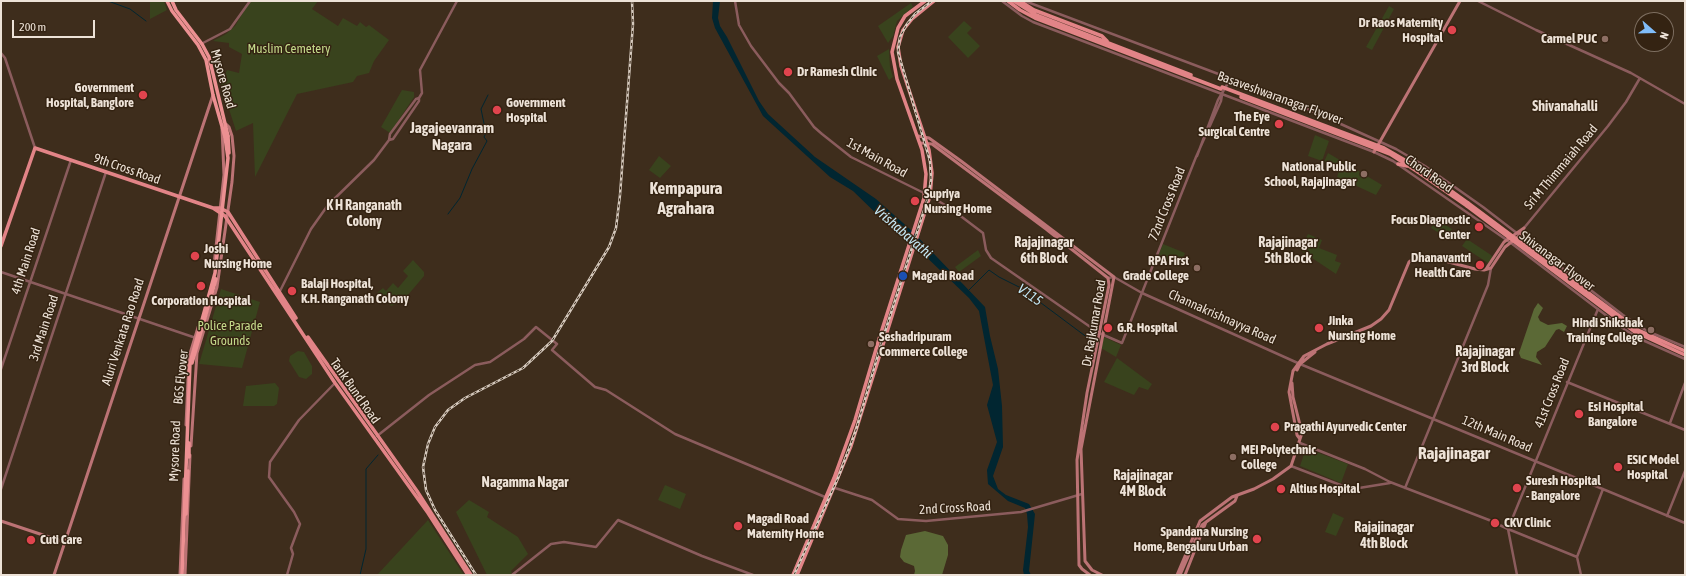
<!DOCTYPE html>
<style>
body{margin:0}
#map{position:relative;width:1686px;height:576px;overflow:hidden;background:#3e2d1c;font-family:"Asap Condensed",sans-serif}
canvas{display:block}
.frame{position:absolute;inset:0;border:2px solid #ede2d7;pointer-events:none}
.north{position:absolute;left:1634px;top:12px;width:40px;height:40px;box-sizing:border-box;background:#342312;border:1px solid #7e6f61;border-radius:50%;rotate:110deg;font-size:11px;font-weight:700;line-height:16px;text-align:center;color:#ede2d7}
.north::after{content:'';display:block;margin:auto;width:14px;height:18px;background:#80bdfa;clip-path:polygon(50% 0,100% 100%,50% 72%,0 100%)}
.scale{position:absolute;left:12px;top:20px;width:83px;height:18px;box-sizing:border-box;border:2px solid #ede2d7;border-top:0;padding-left:5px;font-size:12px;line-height:14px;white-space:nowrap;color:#ede2d7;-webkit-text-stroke:3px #342312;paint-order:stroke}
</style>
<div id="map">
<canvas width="1686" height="576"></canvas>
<div class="frame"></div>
<div class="north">N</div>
<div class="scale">200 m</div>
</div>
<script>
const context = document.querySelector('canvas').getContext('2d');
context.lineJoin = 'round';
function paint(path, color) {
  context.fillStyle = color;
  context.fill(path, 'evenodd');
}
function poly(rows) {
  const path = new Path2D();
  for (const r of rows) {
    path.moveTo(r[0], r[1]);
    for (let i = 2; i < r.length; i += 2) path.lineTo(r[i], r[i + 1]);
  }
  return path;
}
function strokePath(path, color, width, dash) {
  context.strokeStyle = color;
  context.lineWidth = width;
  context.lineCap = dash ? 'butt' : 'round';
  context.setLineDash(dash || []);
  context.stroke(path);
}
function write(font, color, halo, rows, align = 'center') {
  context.font = font + ' "Asap Condensed",sans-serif';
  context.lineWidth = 3;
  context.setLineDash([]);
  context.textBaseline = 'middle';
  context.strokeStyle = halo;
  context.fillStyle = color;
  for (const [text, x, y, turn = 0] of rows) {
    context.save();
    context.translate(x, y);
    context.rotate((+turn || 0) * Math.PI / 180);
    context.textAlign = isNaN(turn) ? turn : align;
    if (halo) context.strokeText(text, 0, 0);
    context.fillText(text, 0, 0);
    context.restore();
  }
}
paint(poly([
 [150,1,164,1,167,10,150,19],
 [250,1,318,1,312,9,338,26,343,18,357,26,360,22,366,27,369,25,389,40,374,61,369,73,357,76,353,82,297,94,255,177,253,123,236,131,221,84,227,70,239,73,242,54,229,47,229,43,213,41,226,34,235,26],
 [911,3,913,7,897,21,893,36,888,43,878,26],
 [1389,6,1394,9,1372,50,1366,47],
 [964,21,972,28,967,33,980,46,968,58,948,37],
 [889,49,890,67,893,77,889,80,877,56],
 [402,90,414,92,414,97,390,133,381,127],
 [1315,135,1329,141,1322,161,1308,156],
 [1328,153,1382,185,1376,195,1337,177,1339,171,1324,162],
 [659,156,671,166,660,178,649,170],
 [1436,219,1452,229,1447,238,1431,228],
 [1308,234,1322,240,1319,248,1337,255,1335,261,1341,263,1336,274,1300,250],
 [1467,239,1491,255,1493,258,1488,263,1462,246],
 [1163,244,1185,253,1179,267,1157,258],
 [978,250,981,256,959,272,955,267],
 [413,260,424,272,424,276,402,302,391,306,377,293,383,288,386,291,393,283,398,288,408,276,403,271],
 [221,289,260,302,242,368,199,364],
 [1104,337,1121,345,1116,357,1101,348],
 [298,351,304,352,312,366,312,374,306,379,299,377,289,361,290,356],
 [1117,358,1152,384,1148,390,1139,387,1134,395,1104,382],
 [275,383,279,388,277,404,274,406,243,406,246,386],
 [1308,449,1348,464,1341,483,1300,466,1305,451],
 [665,485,686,494,680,509,658,500],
 [469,500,489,512,487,517,518,537,528,554,511,571,512,573,509,575,487,575,456,512],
 [1333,513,1344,518,1336,536,1325,532],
 [428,520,464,575,377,575]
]), '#39431d');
paint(poly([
 [1538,303,1543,308,1538,317,1540,321,1548,325,1562,323,1567,326,1564,332,1559,329,1556,330,1545,347,1537,352,1536,357,1542,365,1521,358,1519,353,1534,309],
 [925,531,943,536,948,545,948,555,942,575,914,575,915,571,914,566,904,562,900,557,901,550,906,535]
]), '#5b6936');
paint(poly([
 [713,1,720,1,718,18,720,26,727,37,759,101,768,114,815,157,876,199,911,230,985,307,990,336,998,369,1002,406,1003,447,993,476,998,489,1006,495,1029,504,1035,514,1029,571,1031,575,1024,575,1023,570,1028,527,1027,514,1025,508,1008,501,988,484,987,470,997,442,987,405,993,385,979,311,969,298,917,248,885,222,853,191,830,177,763,116,715,28,712,18]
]), '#012631');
strokePath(poly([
 [108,1,130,9,146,21],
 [448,214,460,198,472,169,487,141,484,137,486,133,481,109,488,95],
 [969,290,989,270,999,277,1021,288,1092,341],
 [360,575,366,549,366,469,378,455]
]), '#012631', 1);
strokePath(poly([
 [735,1,739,25,751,46,779,83,789,93,814,127,822,134,851,157,930,196,950,208,983,233,986,250,991,258,1099,333,1122,343,1196,157,1221,101,1222,95],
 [1002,1,1022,16,1033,22,1374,152,1393,161,1511,243,1624,329,1638,338,1685,359],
 [1025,1,1290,101,1396,149,1425,166,1483,207,1623,315,1647,331,1685,347],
 [1478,1,1536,30,1631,73,1685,104],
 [201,44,230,29,250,1],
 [1,53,5,58,35,148],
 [389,140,390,134,416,99,419,98],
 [1197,156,1218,100,1231,78],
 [1524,228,1608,126,1626,102,1640,78],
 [1,272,196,338],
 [1108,278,1114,277,1142,293,1300,364,1685,523],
 [279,293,311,229,328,205,374,160,389,140,393,139,419,101,419,98,422,93,420,70,457,1],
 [1,369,71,160],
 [1567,382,1685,430],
 [1670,423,1685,383],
 [377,436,429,395,475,365,490,362,524,339,536,327,557,344,552,350,595,387,606,390,675,434,825,497],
 [1300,443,1365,469,1390,482,1489,520,1508,529,1577,557],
 [1291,466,1343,486,1359,488,1390,483],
 [832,487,872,500,898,519,926,521,1021,512,1082,494],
 [1405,488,1488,285,1491,268],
 [1,489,106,172],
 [1667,516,1685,471],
 [287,575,293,554,291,548,300,524,294,512,269,477,270,462,299,420,335,383],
 [512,575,551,544,564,542,596,547,618,520,702,556,753,575],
 [1517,575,1508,529,1598,309],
 [1581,575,1577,557,1603,489]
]), '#8b5c5d', 2.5);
strokePath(poly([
 [918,136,929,138,961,161,1114,277,1081,449,1085,561,1092,570,1102,575],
 [921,143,932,144,1046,229,1108,278,1109,285,1087,393,1077,460,1079,565,1082,569,1090,575],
 [1374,152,1460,1],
 [214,265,224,175,222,128],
 [1486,269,1504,242,1524,228],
 [1297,370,1300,364,1315,352],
 [186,425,189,357,200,321],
 [1300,439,1297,435,1289,392,1293,371,1304,356,1327,344,1371,326,1381,319,1389,310,1409,262,1413,259,1430,257,1475,269,1484,270,1491,268,1505,247,1519,236,1524,228],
 [191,446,197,353,217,287,232,182,234,156,232,136,229,127,226,124],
 [1,521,64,542],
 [54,575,213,95],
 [180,575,184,479],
 [185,575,190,455],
 [1177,575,1200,521,1232,497,1254,489,1273,479,1291,466,1302,433,1293,397,1292,383],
 [1180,575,1202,525,1235,501,1237,496],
 [1185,575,1206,522]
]), '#bc7375', 3);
strokePath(poly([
 [1008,1,1020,10,1035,18,1221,89],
 [1014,1,1036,15,1191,75],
 [1020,1,1034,10,1102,36,1107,41],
 [1398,164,1407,166],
 [1422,170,1468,203],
 [1418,172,1467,206],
 [214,208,220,208,228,212,296,318],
 [1,246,35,148,213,208,225,216,335,383,428,513,468,575],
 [1638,330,1685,351],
 [1635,332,1685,355],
 [308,337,417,491,471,575],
 [793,575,834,478,855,420,879,339,924,198,926,174,922,150,897,79,892,52,898,28,905,16,925,1],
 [797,575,851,446,930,196,932,173,929,150,901,66,898,47,903,30,912,19,934,1]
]), '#e28487', 3.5);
strokePath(poly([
 [167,1,172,11,198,45,206,60,213,95,225,137],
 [172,1,176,10,202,44,209,57,228,136],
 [186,514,188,471]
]), '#ec9092', 3.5);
const rail = poly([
 [476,575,435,510,426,490,423,467,428,444,435,427,448,410,465,398,523,368,552,341,609,247,616,228,620,195,633,24,632,1],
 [794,575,838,478,856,430,882,341,928,198,931,180,930,161,898,52,900,37,907,24,915,14,932,1]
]);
strokePath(rail, '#d6cabe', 2.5);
strokePath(rail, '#342312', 1, [3]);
strokePath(poly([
 [1222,87,1384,148,1422,170],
 [1241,97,1390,154,1418,172],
 [1468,203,1638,330],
 [1467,206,1635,332]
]), '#e28487', 3.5);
strokePath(poly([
 [228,136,229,153],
 [192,363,216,279],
 [189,457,189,443],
 [182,575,190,363,215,273,228,158,225,137]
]), '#ec9092', 3.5);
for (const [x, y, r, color] of [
 [1452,30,5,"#e0444e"],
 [1605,39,4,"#8d6e63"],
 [788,72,5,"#e0444e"],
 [143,95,5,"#e0444e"],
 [497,110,5,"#e0444e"],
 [1279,124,5,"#e0444e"],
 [1364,174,4,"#8d6e63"],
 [915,201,5,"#e0444e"],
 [1479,227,5,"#e0444e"],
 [195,256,5,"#e0444e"],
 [1480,265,5,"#e0444e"],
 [1197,268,4,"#8d6e63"],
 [903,276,5,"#1a4fb4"],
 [201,286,5,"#e0444e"],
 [292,291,5,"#e0444e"],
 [1108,328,5,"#e0444e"],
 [1319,328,5,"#e0444e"],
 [1651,330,4,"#8d6e63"],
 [871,344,4,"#8d6e63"],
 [1579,414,5,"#e0444e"],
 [1275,427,5,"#e0444e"],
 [1233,457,4,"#8d6e63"],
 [1618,467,5,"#e0444e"],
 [1517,488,5,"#e0444e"],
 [1281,489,5,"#e0444e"],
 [1495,523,5,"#e0444e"],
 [738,526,5,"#e0444e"],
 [1257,539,5,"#e0444e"],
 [31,540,5,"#e0444e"]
]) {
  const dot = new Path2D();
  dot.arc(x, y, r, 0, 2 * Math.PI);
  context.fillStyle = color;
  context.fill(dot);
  strokePath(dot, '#342312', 1.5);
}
write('bold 13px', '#ede2d7', '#342312', [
 ["Dr Raos Maternity",1443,23,"right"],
 ["Hospital",1443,38,"right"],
 ["Carmel PUC",1597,39,"right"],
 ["Dr Ramesh Clinic",797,72],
 ["Government",134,88,"right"],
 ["Hospital, Banglore",134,103,"right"],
 ["Government",506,103],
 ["Hospital",506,118],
 ["The Eye",1270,117,"right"],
 ["Surgical Centre",1270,132,"right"],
 ["National Public",1356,167,"right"],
 ["School, Rajajinagar",1356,182,"right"],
 ["Supriya",924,194],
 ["Nursing Home",924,209],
 ["Focus Diagnostic",1470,220,"right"],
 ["Center",1470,235,"right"],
 ["Joshi",204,249],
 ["Nursing Home",204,264],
 ["Dhanavantri",1471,258,"right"],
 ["Health Care",1471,273,"right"],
 ["RPA First",1189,261,"right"],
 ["Grade College",1189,276,"right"],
 ["Magadi Road",912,276],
 ["Balaji Hospital,",301,284],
 ["K.H. Ranganath Colony",301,299],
 ["Corporation Hospital",201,301,"center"],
 ["Jinka",1328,321],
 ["Nursing Home",1328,336],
 ["Hindi Shikshak",1643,323,"right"],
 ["Training College",1643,338,"right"],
 ["G.R. Hospital",1117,328],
 ["Seshadripuram",879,337],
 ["Commerce College",879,352],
 ["Esi Hospital",1588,407],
 ["Bangalore",1588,422],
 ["Pragathi Ayurvedic Center",1284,427],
 ["MEI Polytechnic",1241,450],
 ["College",1241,465],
 ["ESIC Model",1627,460],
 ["Hospital",1627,475],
 ["Suresh Hospital",1526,481],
 ["- Bangalore",1526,496],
 ["Altius Hospital",1290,489],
 ["Magadi Road",747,519],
 ["Maternity Home",747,534],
 ["CKV Clinic",1504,523],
 ["Spandana Nursing",1248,532,"right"],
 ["Home, Bengaluru Urban",1248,547,"right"],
 ["Cuti Care",40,540]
], 'left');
write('13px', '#c3d98a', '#342312', [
 ["Muslim Cemetery",289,49],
 ["Police Parade",230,326],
 ["Grounds",230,341]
]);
write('13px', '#ede2d7', '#342312', [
 ["Mysore Road",223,79,74],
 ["Basaveshwaranagar Flyover",1280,98,20],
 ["1st Main Road",877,158,29],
 ["Sri M Thimmaiah Road",1561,167,-50],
 ["9th Cross Road",127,169,19],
 ["Chord Road",1429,174,35],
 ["72nd Cross Road",1167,204,-68],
 ["4th Main Road",26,261,-72],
 ["Shivanagar Flyover",1557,261,37],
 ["Channakrishnayya Road",1222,317,24],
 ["Dr. Rajkumar Road",1094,323,-80],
 ["3rd Main Road",44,328,-72],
 ["Aluri Venkata Rao Road",123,332,-72],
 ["BGS Flyover",181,377,-84],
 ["Tank Bund Road",355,391,55],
 ["41st Cross Road",1552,393,-68],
 ["12th Main Road",1497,434,23],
 ["Mysore Road",175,451,-88],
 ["2nd Cross Road",955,508,-3]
]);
write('bold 14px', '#ede2d7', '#342312', [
 ["Shivanahalli",1565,107],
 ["K H Ranganath",364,206],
 ["Colony",364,222],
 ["Rajajinagar",1044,243],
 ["6th Block",1044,259],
 ["Rajajinagar",1288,243],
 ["5th Block",1288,259],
 ["Rajajinagar",1485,352],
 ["3rd Block",1485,368],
 ["Rajajinagar",1143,476],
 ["4M Block",1143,492],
 ["Nagamma Nagar",525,483],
 ["Rajajinagar",1384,528],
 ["4th Block",1384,544]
]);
write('italic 14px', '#c4e8f6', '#342312', [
 ["Vrishabavathi",903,232,41],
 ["V115",1030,295,35]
]);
write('bold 15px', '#ede2d7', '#342312', [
 ["Jagajeevanram",452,128],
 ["Nagara",452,145]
]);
write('bold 17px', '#ede2d7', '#342312', [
 ["Kempapura",686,189],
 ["Agrahara",686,209],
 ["Rajajinagar",1454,454]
]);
</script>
